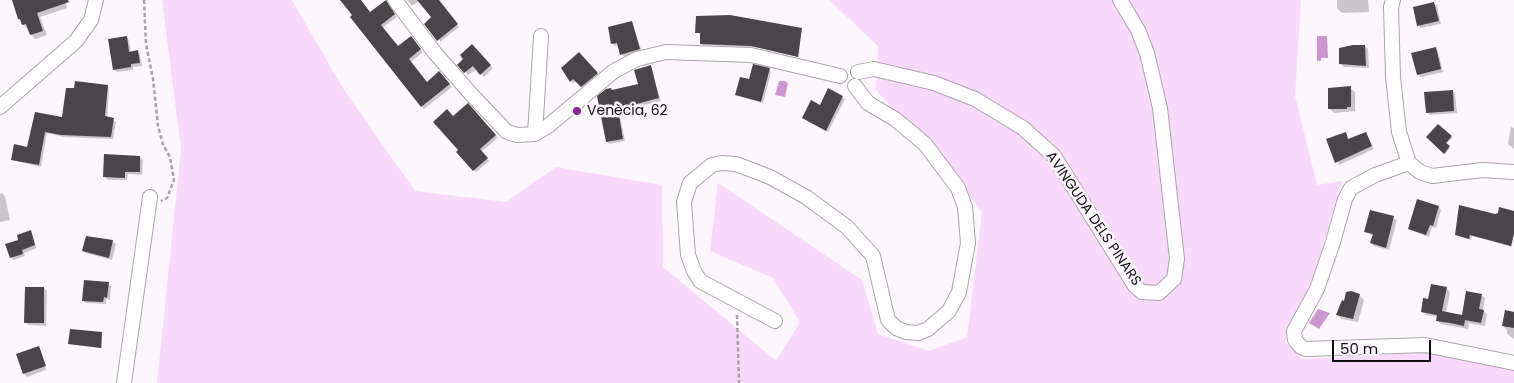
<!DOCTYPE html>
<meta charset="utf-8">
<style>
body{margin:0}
#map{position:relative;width:1514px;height:383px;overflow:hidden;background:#fcf7fc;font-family:Poppins,sans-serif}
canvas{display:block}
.scale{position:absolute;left:1332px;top:340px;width:99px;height:22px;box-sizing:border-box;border:2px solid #110f11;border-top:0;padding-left:6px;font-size:15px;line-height:18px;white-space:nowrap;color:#110f11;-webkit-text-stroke:4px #fcf7fc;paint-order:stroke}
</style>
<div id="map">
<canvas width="1514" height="383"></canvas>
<div class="scale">50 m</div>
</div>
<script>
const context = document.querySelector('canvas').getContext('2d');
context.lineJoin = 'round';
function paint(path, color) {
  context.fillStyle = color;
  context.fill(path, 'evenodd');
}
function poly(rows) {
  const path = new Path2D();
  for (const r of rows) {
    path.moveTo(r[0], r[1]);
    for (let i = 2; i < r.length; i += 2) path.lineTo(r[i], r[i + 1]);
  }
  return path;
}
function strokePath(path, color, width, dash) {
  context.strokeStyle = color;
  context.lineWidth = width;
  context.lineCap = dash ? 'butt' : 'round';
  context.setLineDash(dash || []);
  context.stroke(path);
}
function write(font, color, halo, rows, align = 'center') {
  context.font = font + ' Poppins,sans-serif';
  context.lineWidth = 5;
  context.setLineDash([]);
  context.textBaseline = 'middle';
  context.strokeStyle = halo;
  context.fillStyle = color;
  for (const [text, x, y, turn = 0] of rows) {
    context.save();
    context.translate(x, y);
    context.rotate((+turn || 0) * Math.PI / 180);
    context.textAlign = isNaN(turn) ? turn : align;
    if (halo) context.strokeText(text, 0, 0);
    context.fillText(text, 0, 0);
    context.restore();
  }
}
paint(poly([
 [162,0,292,0,344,90,415,191,506,202,556,167,662,185,663,267,776,361,800,322,773,278,710,251,718,183,862,280,878,334,929,351,967,337,982,211,876,90,878,46,829,0,1301,0,1295,96,1317,185,1342,181,1315,272,1285,342,1302,359,1437,352,1514,371,1514,383,157,383,181,149]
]), '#f9d9fc');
paint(poly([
 [1317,36,1327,36,1328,58,1321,58,1321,61,1317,61],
 [779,81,785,81,788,83,785,97,775,95],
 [1318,309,1330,313,1319,329,1309,323]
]), '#cc96d1');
paint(poly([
 [13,0,66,0,67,8,40,17,47,35,35,39,19,19],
 [342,0,360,0,370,13,386,1,397,17,382,28,398,48,413,40,423,52,411,62,427,84,439,73,452,87,424,109],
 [407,0,439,0,459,27,440,42,433,18,419,1,412,6],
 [1337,0,1368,0,1369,12,1342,13,1337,8],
 [1434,4,1437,6,1441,24,1421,28,1418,25],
 [632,22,642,52,624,57,619,45,615,46,612,43],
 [801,29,799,57,755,47,702,45,701,33,696,32],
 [126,37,129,40,131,53,137,52,140,54,142,66,133,67,133,70,117,72,114,69],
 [472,46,493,68,484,77,477,69,468,75,459,65],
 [1365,46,1368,49,1369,68,1344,67,1341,64],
 [1435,49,1438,51,1443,72,1421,77,1418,75],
 [579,54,600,76,584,89,577,81,573,83,571,81],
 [650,66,661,101,619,111,625,141,609,144,607,142,613,91,640,85],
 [769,70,771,72,763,103,737,94,750,81],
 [107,86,109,88,107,118,116,122,113,139,64,137,47,133,41,167,12,160,28,148,36,113,63,119],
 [1350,88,1355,92,1355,111,1334,113,1329,108],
 [829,90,845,99,828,132,804,118,821,106],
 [1452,91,1455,94,1457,113,1430,115,1427,112],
 [468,105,498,138,481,152,489,161,476,172,458,152,460,150,453,118],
 [1438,125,1452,138,1446,144,1450,148,1445,154,1428,137],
 [1511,127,1514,128,1514,149,1508,144],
 [1345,133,1349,140,1366,133,1374,149,1339,165,1327,140],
 [140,157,143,160,142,175,128,174,127,180,108,180,105,177],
 [2,193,5,196,10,220,0,222,0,194],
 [1439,207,1441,210,1436,228,1432,227,1429,237,1409,229],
 [1371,211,1397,220,1389,250,1374,246,1371,243,1373,236,1365,231],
 [1514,212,1512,247,1472,236,1471,240,1456,235,1495,216],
 [30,232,37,248,24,253,25,256,14,260,11,257,20,240],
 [87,237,113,242,116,244,112,260,86,253,84,250],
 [108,284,111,286,110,300,106,299,106,304,86,303,83,300],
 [44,288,47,291,46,326,28,325,26,322],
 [1446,288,1450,292,1446,313,1463,316,1481,295,1485,298,1483,310,1487,314,1485,326,1469,323,1468,329,1441,324,1437,320,1438,317,1426,315,1422,311,1429,301],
 [1359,295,1364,300,1358,322,1342,319,1337,315,1345,303],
 [1514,314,1514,339,1507,334,1507,330,1503,326],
 [102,333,102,348,70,344],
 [39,347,46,370,27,377,24,374]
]), '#0003');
paint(poly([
 [12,0,68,0,69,2,37,13,43,31,30,35,26,24,22,25,20,19,18,19],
 [340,0,361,0,370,12,386,0,395,14,381,25,398,46,411,36,421,49,409,59,427,82,439,71,450,84,421,107,350,17,352,15],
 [417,0,439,0,458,24,437,41,424,24,431,17],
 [1434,2,1439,21,1417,26,1413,7],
 [730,15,802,28,798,57,751,46,700,44,700,33,695,33,696,16],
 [632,21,640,49,620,55,617,43,611,44,608,27],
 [127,36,129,52,138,50,140,63,131,64,131,67,113,70,108,39],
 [472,44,491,65,480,75,473,66,464,73,457,65,463,59,460,55],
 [1353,45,1365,45,1366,66,1339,64,1339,48],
 [1436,47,1441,69,1417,75,1411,53],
 [579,52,598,73,581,87,573,79,570,82,561,68],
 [753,64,770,68,761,102,735,95,740,77,749,79],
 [651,65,659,98,618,109,623,139,606,142,597,96,606,89,611,88,612,90,638,84,634,70],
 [75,81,108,85,105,116,114,118,111,137,61,135,45,132,39,165,11,160,14,144,27,147,35,112,62,117,66,88,74,88],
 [1351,86,1351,107,1347,107,1347,109,1328,109,1328,88],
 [828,88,843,96,826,131,802,118,811,100,820,105],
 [1453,90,1454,111,1426,113,1424,92],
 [468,103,496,135,480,149,488,158,473,171,456,152,458,150,433,122,447,109,453,116],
 [1438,124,1452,136,1446,143,1450,146,1444,154,1426,137],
 [1346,132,1348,139,1366,132,1372,146,1335,163,1326,139],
 [104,154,140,156,140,172,125,172,125,178,103,177],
 [1417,199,1439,206,1433,226,1430,225,1426,235,1408,229],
 [1459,205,1495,214,1498,213,1499,207,1514,211,1514,234,1511,246,1470,235,1469,239,1455,235],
 [1370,210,1394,216,1386,248,1370,243,1373,234,1364,232],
 [31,230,35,245,22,250,23,254,10,258,5,244,18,240,17,235],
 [86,236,113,240,109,258,82,251],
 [84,280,109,282,107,298,104,297,103,302,82,301],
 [1431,284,1447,287,1442,311,1462,315,1466,291,1482,294,1479,309,1484,310,1481,323,1465,320,1464,326,1450,323,1436,321,1437,315,1421,312,1423,298,1428,299],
 [25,287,44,287,44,323,24,323],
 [1351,291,1360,294,1353,319,1336,315,1342,300,1344,301,1346,292],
 [1505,310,1514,312,1514,328,1502,326],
 [70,329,102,332,101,348,68,344],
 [39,346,46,366,23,374,16,354]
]), '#494549');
const minor = poly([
 [395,0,435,53,471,94,507,132,517,135,535,134,548,126,614,71,637,59,666,52,751,55,840,76],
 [1393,0,1391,7,1393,77,1399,132,1409,163,1420,172,1432,176,1483,170,1514,172],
 [858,72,874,69,934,83,975,99,1023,128,1054,156,1135,286,1142,292,1159,293,1174,279,1177,259,1160,108,1147,53,1138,30,1120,0],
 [0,107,76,41,91,20,96,0],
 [535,134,541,36],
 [1409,163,1375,175,1351,188,1345,199,1333,242,1317,289,1294,331,1295,340,1301,347,1306,349,1425,345,1514,363],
 [775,321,700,281,694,271,688,255,684,202,690,183,712,165,722,163,736,164,770,177,806,197,847,227,873,256,888,320,896,328,906,332,918,333,928,329,949,311,959,292,968,243,965,207,958,188,925,144,895,119,868,103,855,86],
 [124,383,150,197]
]);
strokePath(minor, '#aaa5aa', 16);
strokePath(poly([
 [144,0,146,44,153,79,158,126,163,145,170,157,174,180,167,198,161,201],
 [737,315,739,383]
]), '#a6a2a6', 2.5, [4, 2.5]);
strokePath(minor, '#fff', 14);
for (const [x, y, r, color] of [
 [577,111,5,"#882992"]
]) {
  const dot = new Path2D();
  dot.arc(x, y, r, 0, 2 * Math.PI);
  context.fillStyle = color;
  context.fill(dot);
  strokePath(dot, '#fcf7fc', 2);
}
write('14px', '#110f11', '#fcf7fc', [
 ["Venècia, 62",587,111]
], 'left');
write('14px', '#110f11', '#fcf7fc', [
 ["AVINGUDA DELS PINARS",1093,219,56]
]);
</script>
